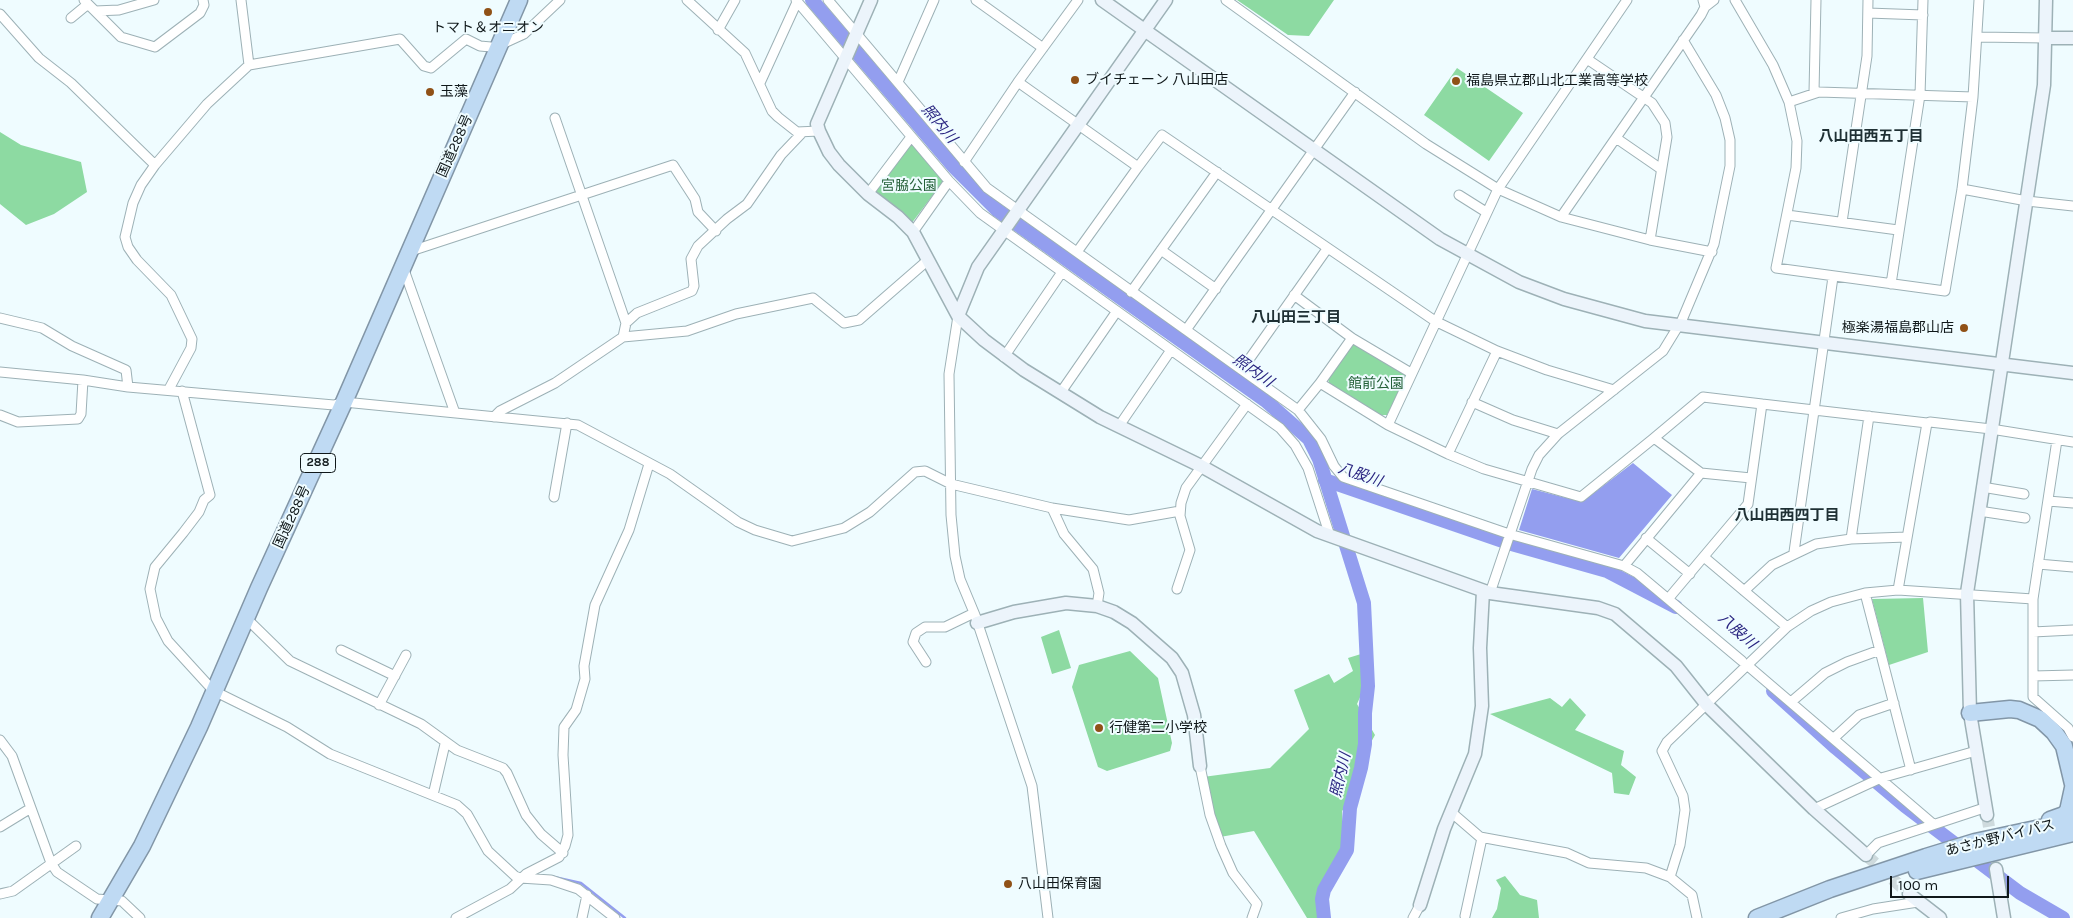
<!DOCTYPE html>
<meta charset="utf-8">
<style>
body{margin:0}
#map{position:relative;width:2073px;height:918px;overflow:hidden;background:#effcff;font-family:Karla,sans-serif}
canvas{display:block}
.scale{position:absolute;left:1890px;top:876px;width:119px;height:22px;box-sizing:border-box;border:2px solid #10181a;border-top:0;padding-left:6px;font-size:15px;line-height:18px;white-space:nowrap;color:#10181a;-webkit-text-stroke:4px #effcff;paint-order:stroke}
</style>
<div id="map">
<canvas width="2073" height="918"></canvas>
<div class="scale">100 m</div>
</div>
<script>
const context = document.querySelector('canvas').getContext('2d');
context.lineJoin = 'round';
function paint(path, color) {
  context.fillStyle = color;
  context.fill(path, 'evenodd');
}
function poly(rows) {
  const path = new Path2D();
  for (const r of rows) {
    path.moveTo(r[0], r[1]);
    for (let i = 2; i < r.length; i += 2) path.lineTo(r[i], r[i + 1]);
  }
  return path;
}
function strokePath(path, color, width, dash) {
  context.strokeStyle = color;
  context.lineWidth = width;
  context.lineCap = dash ? 'butt' : 'round';
  context.setLineDash(dash || []);
  context.stroke(path);
}
function write(font, color, halo, rows, align = 'center') {
  context.font = font + ' Karla,"Noto Sans JP",sans-serif';
  context.lineWidth = 4;
  context.setLineDash([]);
  context.textBaseline = 'middle';
  context.strokeStyle = halo;
  context.fillStyle = color;
  for (const [text, x, y, turn = 0] of rows) {
    context.save();
    context.translate(x, y);
    context.rotate((+turn || 0) * Math.PI / 180);
    context.textAlign = isNaN(turn) ? turn : align;
    if (halo) context.strokeText(text, 0, 0);
    context.fillText(text, 0, 0);
    context.restore();
  }
}
paint(poly([
 [1237,0,1334,0,1309,36,1288,35],
 [1457,68,1523,113,1489,161,1424,115],
 [0,132,21,145,81,162,87,192,54,214,26,225,0,204],
 [908,144,912,144,942,179,942,183,911,224,875,194,876,189],
 [1351,345,1355,345,1404,374,1406,377,1387,415,1381,415,1329,383,1328,378],
 [1923,598,1928,652,1889,665,1872,599],
 [1059,630,1071,668,1052,674,1041,637],
 [1130,651,1158,678,1172,743,1170,751,1107,771,1098,767,1072,687,1079,665],
 [1361,654,1366,684,1357,704,1375,735,1360,762,1347,805,1342,811,1344,851,1325,897,1327,918,1307,918,1254,831,1220,837,1203,777,1270,768,1309,729,1294,690,1329,674,1334,683,1353,671,1348,658],
 [1550,698,1562,707,1570,698,1586,715,1575,730,1624,751,1621,765,1636,777,1629,795,1614,793,1612,773,1490,714],
 [1505,876,1520,895,1537,900,1539,918,1492,918,1497,909,1501,888,1496,880]
]), '#8ddaa2');
paint(poly([
 [1633,463,1672,495,1619,558,1519,530,1532,489,1582,502]
]), '#939eef');
strokePath(poly([
 [554,877,581,883,625,918]
]), '#939eef', 2.5);
strokePath(poly([
 [812,0,953,166,997,210,1266,401,1309,439,1319,459,1364,603,1368,686,1365,713,1365,744,1361,768,1350,808,1347,850,1324,890,1322,899,1324,918],
 [1325,480,1508,543,1607,571,1676,607],
 [1773,691,1836,748,1905,806,2020,893,2063,918]
]), '#939eef', 14);
strokePath(poly([
 [1987,815,1996,869],
 [1866,855,1909,894]
]), '#cedadd', 12, [12, 6]);
const street = poly([
 [84,0,95,11,119,10,154,0],
 [241,0,249,65],
 [687,0,745,53,772,111,778,117,797,132,819,131],
 [796,0,949,181,980,213,1280,428,1295,445,1308,468,1330,536],
 [828,0,987,188,1298,410,1320,383,1388,425,1448,454,1484,469,1581,497,1654,438,1701,473,1751,478],
 [976,0,1043,48],
 [1226,0,1426,144,1498,189,1561,217,1650,240,1712,252],
 [1735,0,1773,65,1789,102,1797,141,1796,168,1776,268,1945,291,1962,189,1973,97,1979,0],
 [1705,7,1714,0],
 [95,11,121,37,155,47,200,13,204,5,203,0],
 [1868,13,1923,15],
 [0,14,39,58,71,83,155,165],
 [71,18,88,4],
 [718,30,735,0],
 [1978,37,2046,38],
 [500,45,524,34,560,0],
 [1587,59,1652,103,1665,123,1667,137,1650,240],
 [898,82,934,0],
 [1018,82,1138,167,1162,135,1435,321,1497,351,1547,370,1614,390],
 [760,83,797,2],
 [1814,92,1816,0],
 [1789,102,1819,92,1973,97],
 [555,118,626,323],
 [1616,138,1661,169],
 [964,162,1018,82,1078,0],
 [1962,189,2027,201,2073,206],
 [868,194,911,137],
 [1459,195,1486,212],
 [1787,215,1898,230],
 [1561,217,1701,15,1705,7,1703,0],
 [1842,222,1867,56,1868,0],
 [913,232,949,181],
 [1161,250,1216,289],
 [408,252,673,165,695,199,698,212,716,231],
 [1077,252,1138,167],
 [403,267,455,413],
 [1891,284,1920,95,1923,0],
 [1131,292,1217,172],
 [1294,295,1352,338,1411,373],
 [958,316,949,374,951,515,955,556,960,579,975,615,1032,786,1048,918],
 [0,318,42,328,72,346,126,370,128,387],
 [1186,330,1355,92],
 [623,337,626,323,637,313,692,291,694,286,691,259,698,246,727,219,747,204,781,155,801,134],
 [1004,357,1062,272],
 [1243,368,1327,249],
 [0,372,83,380,128,387,334,405,344,402,578,425,670,474,738,522,755,530,792,541,844,528,870,512,915,472,925,471,951,484,1052,508,1064,534,1093,569,1099,593,1097,606],
 [1320,383,1352,338],
 [169,389,191,348,192,339,171,295,137,260,128,247,125,237,133,203,141,185,155,165,207,104,249,65,400,39,424,66,431,68,466,39,480,46,491,47],
 [182,391,210,495,204,500,199,512,183,533,155,567,150,589,156,618,168,641,210,687],
 [1061,392,1117,311],
 [1472,402,1513,420,1558,434],
 [1298,410,1321,439,1334,466,1343,477,1509,534,1624,566,1637,573,1668,599,1742,661],
 [0,415,18,422,78,419,81,414,83,380],
 [494,417,500,411,555,383,623,337,687,331,736,314,813,298,844,323,859,320,928,260],
 [1927,423,1930,422,1991,429,2073,442],
 [1388,425,1498,189,1627,0],
 [1119,426,1171,350],
 [1654,438,1703,397,1762,404],
 [1448,454,1497,351],
 [1982,487,2024,494],
 [554,497,567,423],
 [2048,501,2073,503],
 [1052,508,1129,520,1180,511],
 [1979,511,2025,518],
 [1646,538,1690,574],
 [1851,539,1869,416],
 [1794,552,1833,277],
 [1704,557,1787,627],
 [2038,564,2073,567],
 [1624,566,1701,473],
 [1177,589,1190,550,1180,516,1181,503,1186,488,1247,404],
 [1744,591,1772,565,1816,544,1851,539,1907,537],
 [1490,593,1532,469,1539,455,1558,434,1663,351,1682,320,1714,244,1730,166,1730,140,1725,118,1716,95,1683,40],
 [1865,593,1911,770],
 [1668,599,1748,504,1762,404,1927,423,1898,590],
 [2033,599,2033,697,2068,728,2073,737],
 [244,616,290,661,421,724,457,750,503,768,507,773,526,815,541,834,563,853],
 [2033,632,2073,630],
 [341,650,395,676],
 [926,662,913,642,916,633,925,627,945,627,974,613],
 [1747,665,1933,824],
 [2033,676,2073,675],
 [214,691,287,727,330,754,457,805,467,814,488,851,515,876,520,878,551,880,578,889,615,918],
 [1791,702,1825,673,1847,662,1880,650],
 [379,705,406,655],
 [1834,738,1859,715,1894,703],
 [0,740,12,756,51,863,57,872,97,899,122,901,140,918],
 [1200,766,1210,815,1221,846,1233,873,1257,904,1252,918],
 [433,795,445,744],
 [1814,809,1881,778,1976,751],
 [1451,812,1480,837,1567,853,1589,863,1646,868,1670,877,1692,895,1697,918],
 [0,827,31,808],
 [1866,855,1878,843,1984,808],
 [1670,877,1680,845,1685,810,1683,796,1662,751,1667,742,1787,627,1811,611,1831,602,1865,593,1898,590,2033,599,2057,440],
 [0,894,13,891,76,846],
 [1465,916,1482,838],
 [456,918,510,889,526,874,559,857,565,846,568,835,563,755,564,727,576,710,585,679,584,666,595,605,629,530,649,464],
 [582,918,587,895],
 [1413,918,1420,905],
 [1841,918,1873,909,1918,902]
]);
const secondary = poly([
 [871,0,817,124,819,131,829,152,839,165,868,194,898,217,913,232,958,316,984,340,1024,370,1100,417,1201,466,1317,531,1490,593,1598,608,1615,614,1676,666,1707,705,1814,809,1866,855],
 [1102,0,1440,239,1519,282,1564,299,1645,321,2073,373],
 [2046,38,2073,38],
 [958,316,978,267,1166,0],
 [977,623,1014,612,1066,603,1097,606,1114,612,1132,623,1172,658,1182,673,1194,715,1200,766],
 [1987,815,1970,713,1967,593,2044,85,2046,0],
 [1996,869,2004,918],
 [1909,894,1940,918],
 [1420,905,1444,829,1475,754,1482,706,1480,648,1483,591]
]);
const highway = poly([
 [1970,713,2010,709,2019,710,2040,719,2054,732,2064,746,2073,784],
 [2050,820,2064,815,2068,811,2073,788],
 [1917,871,2073,833],
 [100,918,142,846,199,727,259,588,344,402,519,0],
 [1757,918,1830,889,1926,857,1975,842,2073,821]
]);
strokePath(street, '#9db1b6', 11);
strokePath(secondary, '#9db1b6', 15);
strokePath(highway, '#8296a7', 19);
strokePath(street, '#fff', 9);
strokePath(secondary, '#ecf4fb', 12);
strokePath(highway, '#bfdaf3', 16);
for (const [x, y, r, color] of [
 [488,12,5,"#905117"],
 [1075,80,5,"#905117"],
 [1456,81,5,"#905117"],
 [430,92,5,"#905117"],
 [1964,328,5,"#905117"],
 [1099,728,5,"#905117"],
 [1008,884,5,"#905117"]
]) {
  const dot = new Path2D();
  dot.arc(x, y, r, 0, 2 * Math.PI);
  context.fillStyle = color;
  context.fill(dot);
  strokePath(dot, '#effcff', 2);
}
for (const [x, y, w] of [
 [318,463,35]
]) {
  const box = new Path2D();
  box.roundRect(x - w / 2, y - 9.5, w, 19, 4);
  context.fillStyle = '#effcff';
  context.fill(box);
  strokePath(box, '#10181a', 1);
}
write('bold 12px', '#10181a', null, [
 ["288",318,463]
]);
write('14px', '#10181a', '#effcff', [
 ["トマト＆オニオン",488,28,"center"],
 ["ブイチェーン 八山田店",1085,80],
 ["福島県立郡山北工業高等学校",1466,81],
 ["玉藻",440,92],
 ["極楽湯福島郡山店",1954,328,"right"],
 ["行健第二小学校",1109,728],
 ["八山田保育園",1018,884]
], 'left');
write('14px', '#10181a', '#effcff', [
 ["国道288号",455,146,-66],
 ["国道288号",292,517,-65],
 ["あさか野バイパス",2000,838,-14]
]);
write('14px', '#256139', '#effcff', [
 ["宮脇公園",909,186],
 ["館前公園",1376,384]
]);
write('italic 15px', '#292480', '#effcff', [
 ["照内川",939,124,50],
 ["照内川",1253,371,35],
 ["八股川",1360,475,19],
 ["八股川",1737,631,42],
 ["照内川",1341,775,-77]
]);
write('bold 15px', '#1f3034', '#effcff', [
 ["八山田西五丁目",1871,137],
 ["八山田三丁目",1296,318],
 ["八山田西四丁目",1787,516]
]);
</script>
